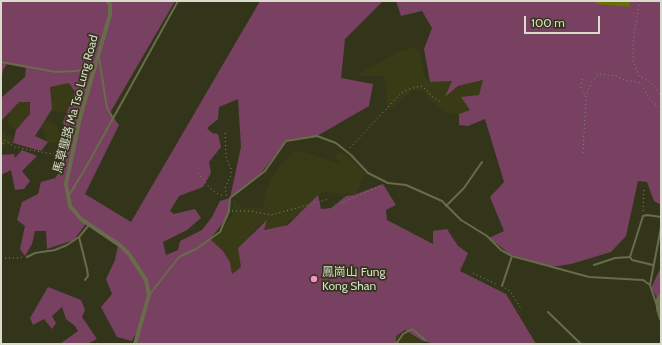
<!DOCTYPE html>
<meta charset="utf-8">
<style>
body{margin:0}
#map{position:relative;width:662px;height:345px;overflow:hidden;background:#33351a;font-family:Cabin,sans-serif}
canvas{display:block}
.frame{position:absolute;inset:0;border:2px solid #d9dbcb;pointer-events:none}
.scale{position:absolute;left:524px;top:16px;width:76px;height:18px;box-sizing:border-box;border:2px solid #d9dbcb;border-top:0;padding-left:5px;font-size:12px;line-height:14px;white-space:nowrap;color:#d9dbcb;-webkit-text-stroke:3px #33351a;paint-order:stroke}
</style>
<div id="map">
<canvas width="662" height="345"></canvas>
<div class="frame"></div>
<div class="scale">100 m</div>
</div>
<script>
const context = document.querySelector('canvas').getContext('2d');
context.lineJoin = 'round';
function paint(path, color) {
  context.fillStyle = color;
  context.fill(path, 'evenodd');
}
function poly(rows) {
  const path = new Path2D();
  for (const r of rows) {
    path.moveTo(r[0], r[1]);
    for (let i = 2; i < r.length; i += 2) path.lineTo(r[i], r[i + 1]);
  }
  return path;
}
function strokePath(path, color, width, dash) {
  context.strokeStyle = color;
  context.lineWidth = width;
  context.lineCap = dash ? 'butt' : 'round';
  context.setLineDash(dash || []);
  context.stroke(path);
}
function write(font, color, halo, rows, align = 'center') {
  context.font = font + ' Cabin,"Noto Sans SC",sans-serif';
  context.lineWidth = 3.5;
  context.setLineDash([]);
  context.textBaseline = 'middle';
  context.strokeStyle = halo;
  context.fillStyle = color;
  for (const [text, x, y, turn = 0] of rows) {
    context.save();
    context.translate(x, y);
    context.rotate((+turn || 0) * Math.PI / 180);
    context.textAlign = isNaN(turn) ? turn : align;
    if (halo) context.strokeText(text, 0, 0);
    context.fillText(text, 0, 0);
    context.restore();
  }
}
paint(poly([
 [414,47,421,53,424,76,430,82,453,80,446,96,461,85,484,80,479,95,470,110,461,115,445,113,429,100,423,90,414,90,387,111,386,85,383,76,355,76,399,52],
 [65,75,75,94,67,113,52,111,48,88,56,85],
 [10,102,28,102,32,113,57,125,62,139,60,144,47,142,44,130,24,121,16,130,8,124],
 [1,130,18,141,3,148,1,152],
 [300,151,342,165,334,156,341,151,365,173,356,195,324,192,318,195,300,213,283,226,264,230,263,221,238,248,241,267,232,274,230,262,223,251,210,242,222,232,232,215,234,199,242,208,263,208,266,190,277,170,291,154],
 [405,330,419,335,425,344,396,344,396,336]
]), '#393b17');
paint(poly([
 [1,1,175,1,110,113,119,125,85,194,131,222,260,1,383,1,345,39,341,78,373,84,369,106,317,136,286,141,259,176,230,198,228,217,210,239,223,251,230,262,232,274,241,267,238,248,267,220,264,230,288,225,318,195,321,209,331,208,346,196,354,195,383,184,396,205,386,210,387,220,433,244,433,231,447,229,458,246,468,253,460,271,506,294,536,344,435,344,423,341,405,330,396,336,396,344,137,344,142,322,132,341,117,337,101,307,112,294,106,279,115,260,118,245,95,228,88,221,74,240,47,249,46,231,35,231,32,244,25,256,20,249,25,226,17,220,22,202,38,194,41,182,55,178,65,165,68,143,63,122,75,92,69,83,50,87,52,109,35,136,48,142,41,151,13,143,16,130,30,114,30,102,19,102,1,121,1,98,25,77,26,68,7,64,3,70,1,82],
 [238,99,241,147,230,198,220,201,212,217,202,230,180,241,178,250,166,255,163,242,187,230,201,218,195,209,174,214,170,211,179,196,203,187,211,173,209,162,221,147,218,134,212,133,207,128,218,119,219,107],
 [396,1,661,1,661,205,654,201,647,182,638,181,626,236,611,252,571,264,551,267,510,254,489,238,504,231,490,197,504,182,485,119,468,126,459,125,459,114,470,110,461,97,479,95,483,80,458,86,445,97,452,81,430,82,424,49,432,28,422,11,401,16],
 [22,150,37,156,22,171,30,181,24,189,15,190,11,170,1,175,1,155,14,154,15,158],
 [661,267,661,295,658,299,651,288],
 [48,287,81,300,85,310,82,317,97,339,87,344,60,344,78,331,75,326,66,319,62,307,52,316,56,323,52,329,44,319,33,325,30,318]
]), '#784061');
paint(poly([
 [597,1,630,1,629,7,596,4]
]), '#696d05');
strokePath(poly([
 [640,1,633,39,633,61,639,76,655,85,661,97],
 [582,79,581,88,585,96],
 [225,133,226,157,231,169,231,175,225,188,227,198],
 [1,138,15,147,68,157],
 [1,147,4,142],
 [350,148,400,94,409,89,421,86,428,91,431,96,441,102],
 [583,153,586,96,592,81,599,74,616,76,624,80,641,83,651,101,661,108],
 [198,173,210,188,218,194,224,196],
 [342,203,382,185],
 [232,211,249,211,271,215,329,199],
 [643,211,644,189],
 [1,258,20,258,24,256],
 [473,273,498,285],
 [505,288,510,291,522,310]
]), '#868873', 1, [1, 3]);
strokePath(poly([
 [99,58,107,108,113,118],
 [1,62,56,72,76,71,94,67],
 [69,195,85,169,178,1],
 [446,206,464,188,482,162],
 [79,237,87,269,88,276,85,280],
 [27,257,35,253,55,250,67,245,79,237,89,225],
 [594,265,615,258,630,257],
 [653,265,632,260,630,257,643,216,647,215,661,217],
 [650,285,661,227],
 [502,286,512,256],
 [150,294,179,257,196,249,220,232,229,211,230,198,265,171,286,141,317,136,336,143,351,155,368,173,388,183,406,185,442,201,461,220,487,236,501,250,512,256,589,277,643,280,650,285,657,306],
 [548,312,581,344],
 [396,344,403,334,412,329,425,340]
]), '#696c4a', 2);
strokePath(poly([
 [108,1,110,5,110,15,80,118,66,184,70,206,81,219,121,246,129,254,146,280,149,295,135,344],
 [661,295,658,299,658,309,661,319]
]), '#696c4a', 4);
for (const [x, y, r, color] of [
 [314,279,4,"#f890cc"]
]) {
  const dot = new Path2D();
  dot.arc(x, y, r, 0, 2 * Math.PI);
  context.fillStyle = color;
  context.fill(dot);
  strokePath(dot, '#33351a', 1.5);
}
write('12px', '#d9dbcb', '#33351a', [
 ["馬草壟路 Ma Tso Lung Road",76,104,-75]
]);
write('12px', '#d9dbcb', '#33351a', [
 ["鳳崗山 Fung",322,272],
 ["Kong Shan",322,286]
], 'left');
</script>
